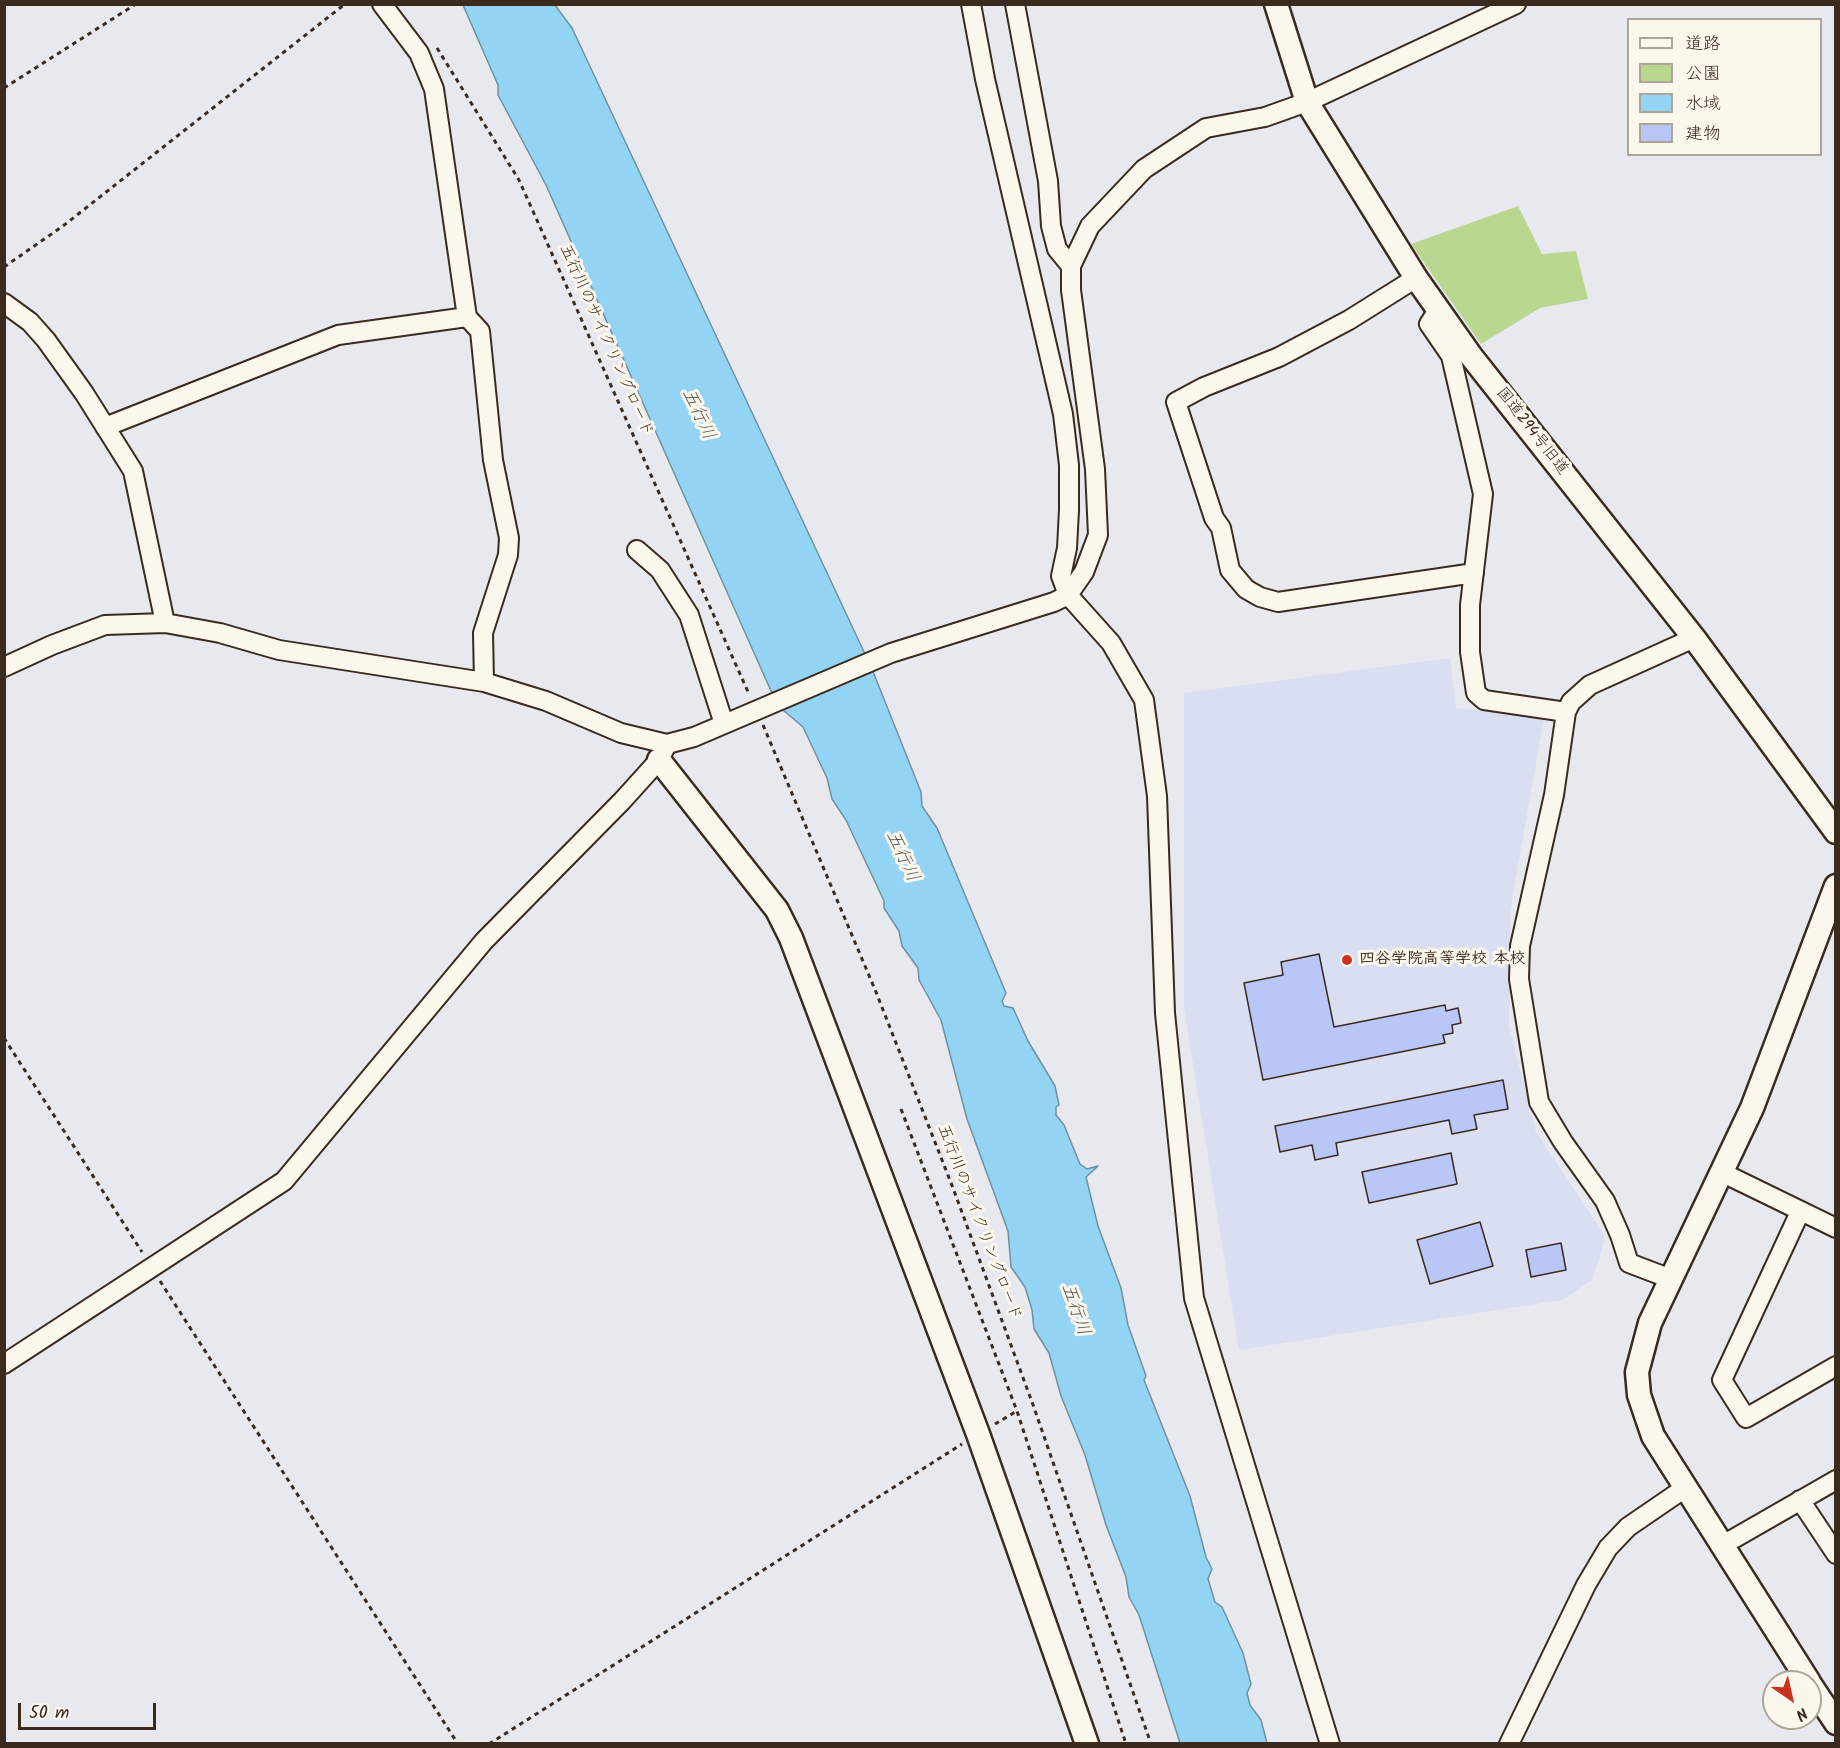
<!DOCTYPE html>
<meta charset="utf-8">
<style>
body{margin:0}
#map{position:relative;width:1840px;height:1748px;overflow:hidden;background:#e7e9ef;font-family:Kalam,"Klee One",sans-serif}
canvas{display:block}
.frame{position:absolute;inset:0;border:6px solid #3b2a1e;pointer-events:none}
.legend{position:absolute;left:1627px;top:18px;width:195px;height:138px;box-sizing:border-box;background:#fbf7ec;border:2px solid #aea59a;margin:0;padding:8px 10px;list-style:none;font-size:18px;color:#3b2a1e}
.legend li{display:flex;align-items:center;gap:12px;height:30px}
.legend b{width:30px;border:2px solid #aea59a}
.north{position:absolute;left:1762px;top:1670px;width:60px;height:60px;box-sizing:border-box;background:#fbf7ec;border:2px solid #aea59a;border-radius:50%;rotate:146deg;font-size:16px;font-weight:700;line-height:24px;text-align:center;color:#3b2a1e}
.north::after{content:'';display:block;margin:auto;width:21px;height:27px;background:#c8321e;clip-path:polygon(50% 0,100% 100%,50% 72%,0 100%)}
.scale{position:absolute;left:18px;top:1703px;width:138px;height:27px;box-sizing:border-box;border:3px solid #3b2a1e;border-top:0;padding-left:8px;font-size:18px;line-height:21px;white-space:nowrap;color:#3b2a1e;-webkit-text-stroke:4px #fbf7ec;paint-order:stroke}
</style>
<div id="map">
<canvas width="1840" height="1748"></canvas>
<div class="frame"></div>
<ul class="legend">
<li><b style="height:8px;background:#fbf7ec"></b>道路</li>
<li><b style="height:16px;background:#bad790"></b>公園</li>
<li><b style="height:16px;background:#93d4f5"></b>水域</li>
<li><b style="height:16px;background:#b8c7f7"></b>建物</li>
</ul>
<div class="north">N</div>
<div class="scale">50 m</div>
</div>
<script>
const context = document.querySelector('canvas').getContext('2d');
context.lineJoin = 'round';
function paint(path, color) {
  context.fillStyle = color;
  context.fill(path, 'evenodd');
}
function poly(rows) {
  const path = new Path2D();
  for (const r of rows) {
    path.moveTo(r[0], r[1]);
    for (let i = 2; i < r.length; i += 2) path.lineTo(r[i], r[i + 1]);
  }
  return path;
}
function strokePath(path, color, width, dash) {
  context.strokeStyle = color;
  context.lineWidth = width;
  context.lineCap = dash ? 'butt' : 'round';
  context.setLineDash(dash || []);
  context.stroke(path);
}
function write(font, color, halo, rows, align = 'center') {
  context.font = font + ' Kalam,"Klee One",sans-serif';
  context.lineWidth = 6;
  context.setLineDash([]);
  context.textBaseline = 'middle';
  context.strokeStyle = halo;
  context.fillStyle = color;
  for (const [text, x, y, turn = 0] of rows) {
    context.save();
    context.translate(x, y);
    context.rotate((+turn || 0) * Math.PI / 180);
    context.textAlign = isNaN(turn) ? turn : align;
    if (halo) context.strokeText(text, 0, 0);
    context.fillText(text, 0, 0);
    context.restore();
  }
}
paint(poly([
 [1450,658,1456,708,1544,718,1510,911,1509,1026,1536,1132,1605,1236,1601,1253,1592,1280,1562,1300,1239,1350,1184,1008,1184,693]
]), '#d9dff1');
paint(poly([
 [1518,206,1542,254,1576,251,1588,299,1540,308,1481,344,1411,244]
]), '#bad790');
const water = poly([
 [463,5,555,5,572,28,872,669,921,792,922,806,937,828,1006,993,1002,1001,1004,1006,1013,1008,1028,1041,1055,1086,1059,1105,1056,1107,1056,1115,1064,1125,1080,1164,1087,1169,1098,1166,1086,1177,1098,1226,1121,1288,1128,1325,1146,1376,1144,1380,1190,1496,1206,1557,1212,1569,1208,1579,1215,1602,1222,1607,1243,1653,1251,1684,1247,1693,1250,1705,1261,1720,1267,1743,1180,1743,1139,1615,1129,1597,1126,1577,1106,1525,1085,1455,1061,1396,1049,1353,1034,1329,1032,1310,1025,1287,1011,1267,1008,1231,967,1119,941,1020,919,980,918,968,902,946,899,931,884,908,884,901,846,820,832,799,827,778,803,727,783,710,771,691,546,185,498,95,498,85,463,5]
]);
paint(water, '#93d4f5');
strokePath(water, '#70909f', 1.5);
const building = poly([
 [1319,954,1334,1027,1445,1005,1446,1011,1458,1008,1461,1023,1452,1025,1453,1033,1443,1035,1445,1043,1263,1080,1244,983,1283,975,1281,962,1319,954],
 [1503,1080,1508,1109,1474,1115,1477,1129,1452,1134,1449,1120,1336,1143,1338,1155,1315,1160,1312,1145,1280,1152,1275,1126,1503,1080],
 [1451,1153,1457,1184,1369,1203,1362,1172,1451,1153],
 [1480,1222,1493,1266,1430,1284,1417,1240,1480,1222],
 [1561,1243,1566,1270,1531,1277,1526,1250,1561,1243]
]);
paint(building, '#b8c7f7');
strokePath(building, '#3b2a1e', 1.5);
const minor = poly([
 [382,4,419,53,434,89,467,317,480,331,493,460,509,538,508,555,483,633,484,682],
 [971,4,985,79,1063,414,1069,465,1069,510,1067,548,1061,576,1068,595,1111,643,1144,700,1157,796,1165,1013,1194,1298,1330,1744],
 [1015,4,1048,181,1051,226,1057,249,1071,266],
 [1416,278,1349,320,1279,357,1204,387,1176,402,1214,518,1221,528,1230,570,1246,589,1260,597,1278,602,1474,573],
 [4,303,30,322,46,340,84,393,133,471,165,623],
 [1438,310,1429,324,1451,356,1483,494,1470,605,1470,652,1476,693,1484,700,1566,712],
 [105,427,338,335,467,317],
 [637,550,660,570,689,615,724,724],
 [4,667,52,645,105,625,165,623,220,633,279,650,484,682,546,701,621,733,667,744,694,737,891,653,1054,602,1068,595,1084,572,1098,535,1095,469,1071,290,1071,266,1090,226,1144,169,1206,128,1265,117,1307,102,1516,4],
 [1723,1173,1836,1228],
 [1800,1212,1722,1380,1746,1418,1836,1366],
 [1671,1279,1629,1263,1620,1235,1605,1201,1563,1142,1539,1102,1519,979,1520,946,1554,795,1566,712,1571,702,1590,685,1694,638],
 [4,1364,284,1181,484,941,622,801,659,760,665,748],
 [1800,1500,1836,1554],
 [1721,1546,1836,1480],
 [1509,1744,1586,1585,1608,1548,1628,1527,1685,1488]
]);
const tertiary = poly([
 [1276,4,1307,102,1416,278,1471,356,1694,638,1836,832],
 [659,760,777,910,791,938,978,1434,1087,1744],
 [1809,1682,1653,1436,1639,1395,1637,1372,1650,1323,1752,1108,1836,886],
 [1810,1684,1836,1723]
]);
strokePath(minor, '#3b2a1e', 22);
strokePath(tertiary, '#3b2a1e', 27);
strokePath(poly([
 [437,48,519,180,749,694],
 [4,88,136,4],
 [4,267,63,226,345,4],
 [763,725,876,992,953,1188,1032,1402,1151,1744],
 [4,1038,142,1252],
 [901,1109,1017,1411,1126,1744],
 [160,1281,458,1744],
 [995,1424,1017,1411],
 [489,1744,962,1444]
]), '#3b2a1e', 3, [4.5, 4.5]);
strokePath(minor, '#fbf7ec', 18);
strokePath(tertiary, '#fbf7ec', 22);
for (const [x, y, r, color] of [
 [1347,960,6,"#c8321e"]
]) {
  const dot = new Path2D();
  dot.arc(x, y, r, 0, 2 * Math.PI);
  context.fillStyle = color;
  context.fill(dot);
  strokePath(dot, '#fbf7ec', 2);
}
write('16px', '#3b2a1e', '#fbf7ec', [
 ["五行川のサイクリングロード",605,341,66],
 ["国道294号旧道",1531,432,52],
 ["五行川のサイクリングロード",978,1223,69]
]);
write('bold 16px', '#3b2a1e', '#fbf7ec', [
 ["四谷学院高等学校 本校",1359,960]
], 'left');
write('italic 18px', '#515454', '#fbf7ec', [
 ["五行川",697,415,65],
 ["五行川",901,857,65],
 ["五行川",1074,1310,71]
]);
</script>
